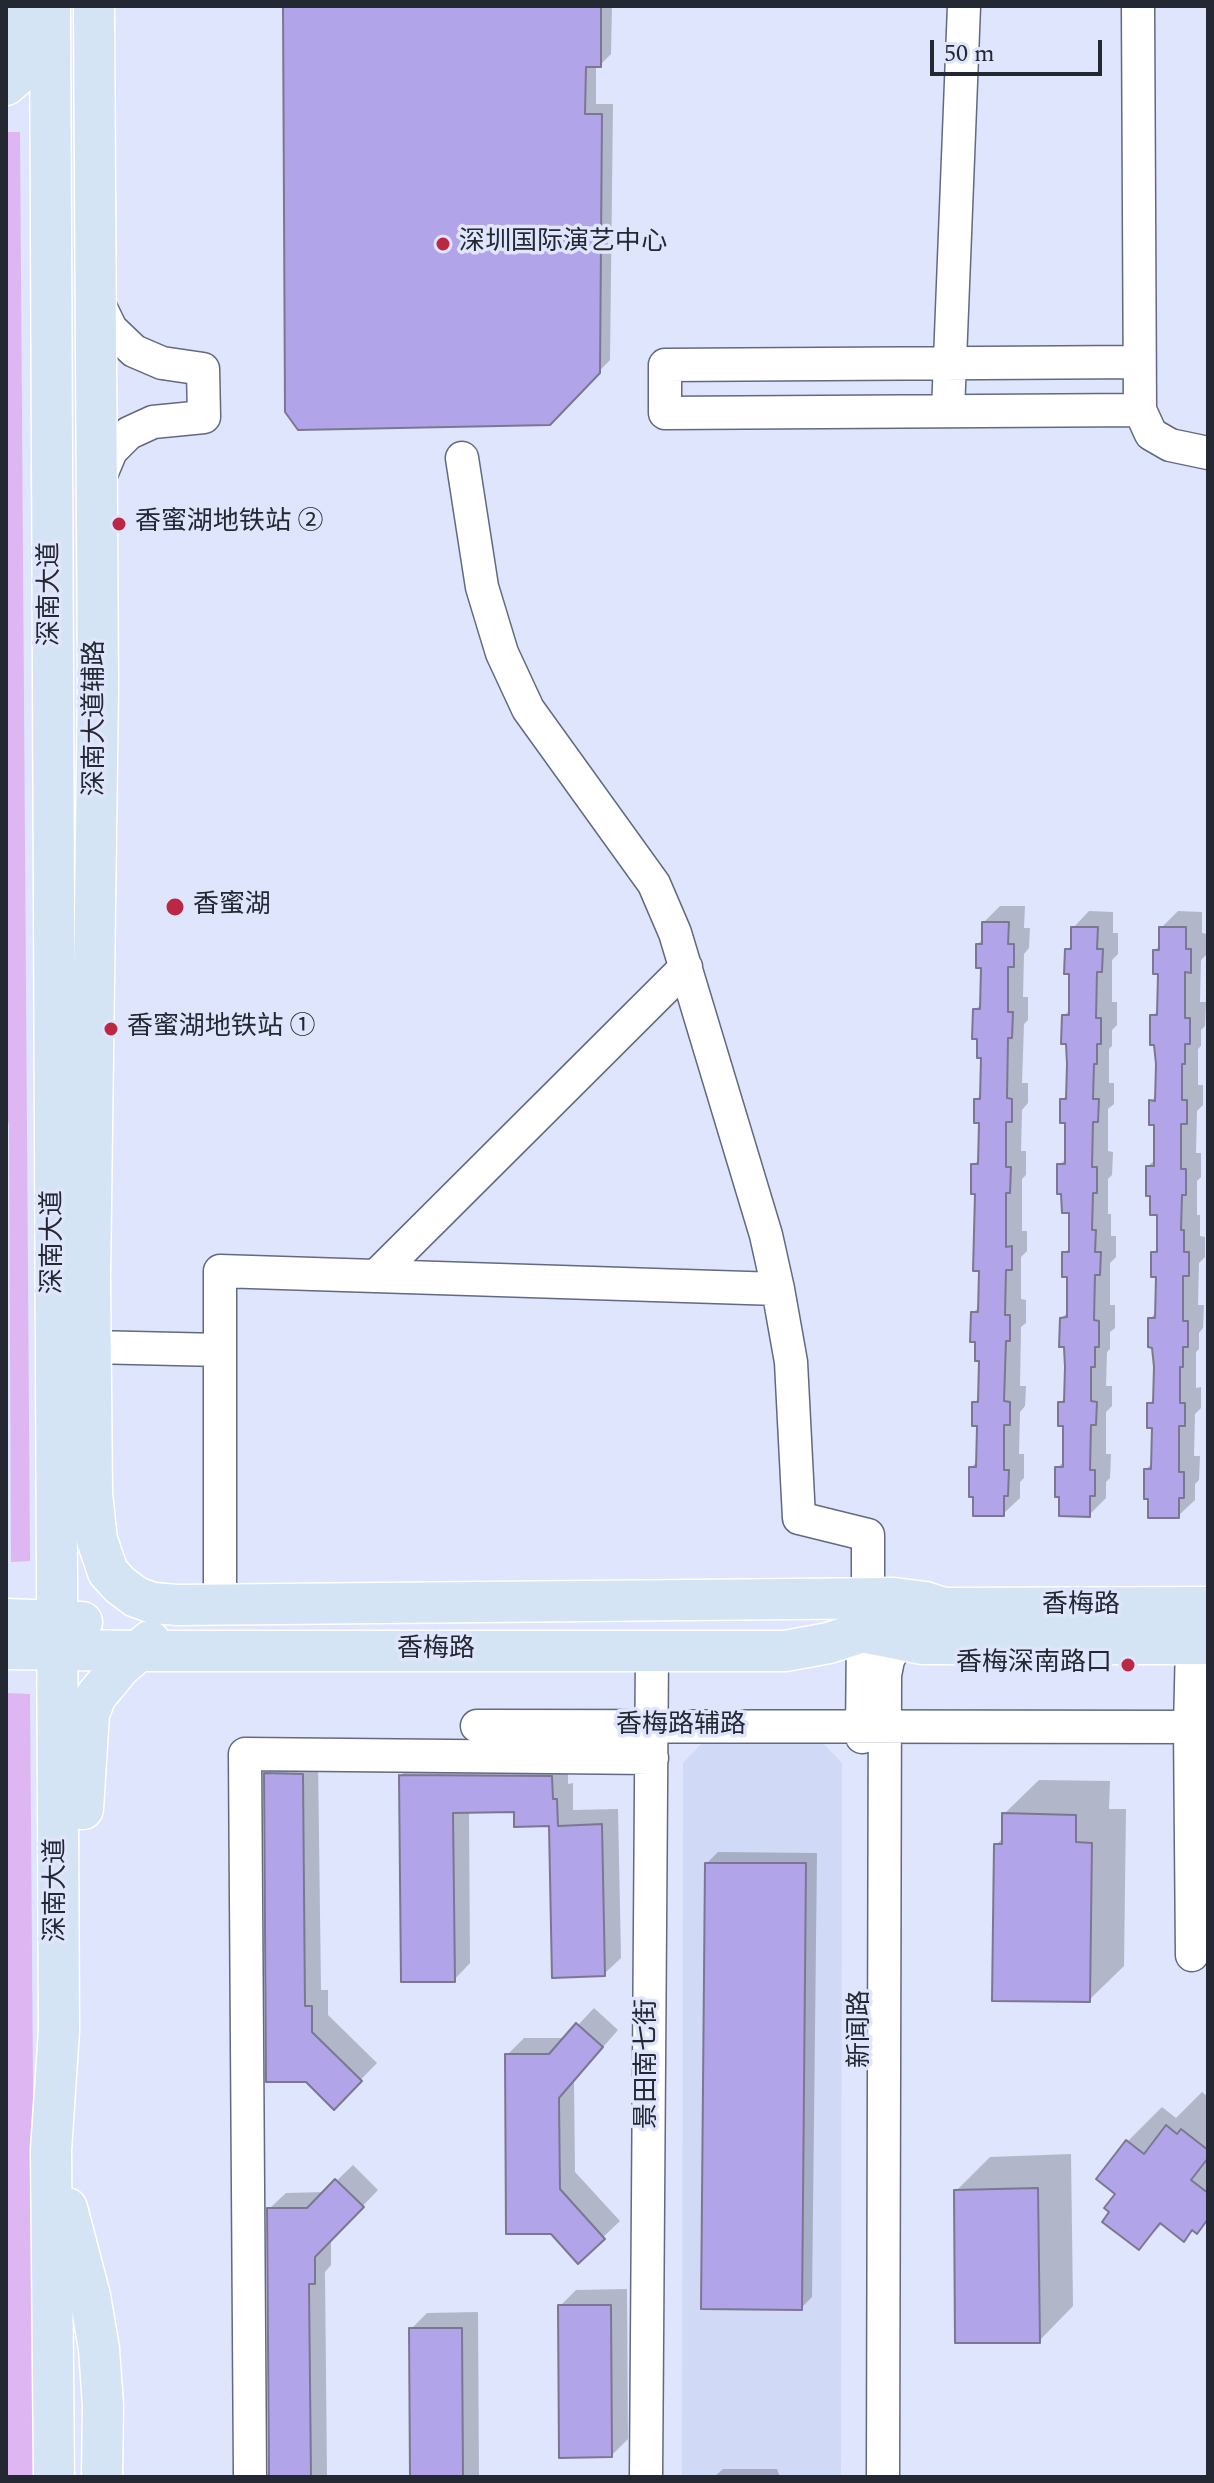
<!DOCTYPE html>
<meta charset="utf-8">
<style>
body{margin:0}
#map{position:relative;width:1214px;height:2483px;overflow:hidden;background:#dee5fc;font-family:Spectral,serif}
canvas{display:block}
.frame{position:absolute;inset:0;border:8px solid #242832;pointer-events:none}
.scale{position:absolute;left:930px;top:40px;width:172px;height:36px;box-sizing:border-box;border:4px solid #242832;border-top:0;padding-left:10px;font-size:24px;line-height:28px;white-space:nowrap;color:#242832;-webkit-text-stroke:6px #dee5fc;paint-order:stroke}
</style>
<div id="map">
<canvas width="1214" height="2483"></canvas>
<div class="frame"></div>
<div class="scale">50 m</div>
</div>
<script>
const context = document.querySelector('canvas').getContext('2d');
context.lineJoin = 'round';
function paint(path, color) {
  context.fillStyle = color;
  context.fill(path, 'evenodd');
}
function poly(rows) {
  const path = new Path2D();
  for (const r of rows) {
    path.moveTo(r[0], r[1]);
    for (let i = 2; i < r.length; i += 2) path.lineTo(r[i], r[i + 1]);
  }
  return path;
}
function strokePath(path, color, width, dash) {
  context.strokeStyle = color;
  context.lineWidth = width;
  context.lineCap = dash ? 'butt' : 'round';
  context.setLineDash(dash || []);
  context.stroke(path);
}
function write(font, color, halo, rows, align = 'center') {
  context.font = font + ' Spectral,"Noto Sans SC",serif';
  context.lineWidth = 7;
  context.setLineDash([]);
  context.textBaseline = 'middle';
  context.strokeStyle = halo;
  context.fillStyle = color;
  for (const [text, x, y, turn = 0] of rows) {
    context.save();
    context.translate(x, y);
    context.rotate((+turn || 0) * Math.PI / 180);
    context.textAlign = isNaN(turn) ? turn : align;
    if (halo) context.strokeText(text, 0, 0);
    context.fillText(text, 0, 0);
    context.restore();
  }
}
paint(poly([
 [706,1739,819,1739,842,1763,841,2477,682,2477,683,1763]
]), '#d0d9f5');
paint(poly([
 [6,132,20,132,30,1561,11,1562,9,1125,6,1114],
 [6,1693,30,1694,36,2477,6,2477]
]), '#ddb6f2');
paint(poly([
 [285,6,612,6,611,54,600,65,596,65,596,104,613,104,610,360,549,423],
 [1000,906,1025,906,1024,928,1030,928,1029,948,1024,954,1023,997,1028,997,1028,1020,1024,1024,1022,1083,1028,1083,1028,1103,1022,1110,1021,1151,1026,1151,1026,1175,1022,1179,1022,1231,1027,1231,1027,1251,1021,1257,1021,1299,1026,1300,1026,1323,1021,1327,1020,1386,1026,1386,1025,1406,1020,1412,1019,1454,1024,1454,1024,1478,1020,1482,1020,1498,1003,1514,971,1468,978,1460,979,1424,974,1403,980,1397,981,1359,973,1313,980,1306,977,1192,973,1165,981,1158,981,1121,976,1100,982,1093,983,1056,975,1010,982,1003,983,966,978,944,984,938,984,922],
 [1089,911,1113,912,1113,933,1118,933,1118,954,1112,960,1112,1002,1117,1002,1117,1025,1112,1030,1112,1046,1109,1049,1109,1083,1114,1083,1114,1104,1108,1109,1108,1151,1113,1152,1112,1175,1108,1179,1108,1214,1111,1214,1111,1236,1116,1236,1116,1257,1110,1263,1110,1305,1115,1305,1115,1328,1110,1332,1110,1349,1107,1352,1106,1386,1112,1386,1112,1406,1106,1412,1106,1454,1111,1454,1110,1478,1106,1482,1106,1498,1089,1515,1057,1468,1065,1461,1065,1424,1060,1403,1066,1397,1067,1367,1062,1318,1069,1311,1069,1275,1064,1253,1071,1247,1071,1211,1059,1165,1067,1158,1067,1121,1062,1100,1068,1094,1069,1064,1064,1016,1071,1008,1072,972,1067,950,1073,944,1073,928],
 [1178,911,1202,912,1202,933,1207,934,1207,954,1201,960,1200,1002,1206,1002,1205,1026,1201,1030,1201,1046,1198,1049,1198,1085,1203,1085,1203,1105,1197,1111,1196,1153,1201,1153,1201,1177,1197,1181,1197,1215,1200,1215,1200,1236,1205,1237,1205,1257,1199,1263,1198,1305,1204,1305,1203,1328,1199,1333,1199,1349,1196,1352,1196,1388,1201,1387,1201,1408,1195,1414,1194,1456,1200,1456,1199,1480,1195,1484,1195,1500,1178,1516,1146,1469,1154,1462,1154,1426,1149,1404,1155,1398,1154,1346,1150,1319,1157,1311,1158,1275,1153,1253,1159,1247,1159,1213,1148,1166,1156,1159,1156,1123,1151,1101,1157,1095,1158,1064,1152,1016,1160,1009,1160,972,1155,950,1161,944,1161,928],
 [283,1758,318,1758,321,1990,328,1990,328,2015,377,2063,334,2107,306,2080,266,1774],
 [418,1759,568,1760,568,1784,573,1783,573,1810,618,1809,621,1958,604,1974,551,1824,516,1810,469,1811,470,1963,454,1980,401,1775],
 [1039,1780,1110,1781,1109,1809,1126,1809,1124,1966,1089,2000,996,1845,1004,1837,1004,1814],
 [718,1852,817,1853,812,2297,801,2308,707,1863],
 [594,2008,618,2030,574,2080,575,2172,620,2221,578,2261,507,2055,524,2038,566,2038],
 [1202,2092,1208,2097,1208,2219,1183,2239,1163,2223,1139,2247,1118,2193,1099,2178,1128,2141,1162,2107,1176,2118],
 [1071,2154,1073,2306,1039,2341,956,2191,990,2157],
 [353,2165,378,2190,331,2239,331,2265,325,2272,327,2477,271,2477,269,2209,286,2193,325,2192],
 [627,2289,628,2439,612,2455,560,2306,576,2290],
 [478,2312,479,2477,412,2477,411,2329,427,2313],
 [723,2469,777,2469,780,2477,714,2477]
]), '#0003');
const building = poly([
 [283,6,601,6,601,67,586,67,585,114,602,114,600,373,550,425,298,430,285,412,283,6],
 [982,922,1009,922,1008,944,1014,944,1014,967,1008,967,1008,1012,1013,1012,1012,1038,1008,1038,1007,1098,1012,1099,1012,1122,1006,1122,1006,1167,1011,1167,1010,1193,1006,1193,1006,1247,1012,1246,1012,1270,1006,1270,1005,1315,1010,1315,1010,1341,1006,1341,1004,1401,1010,1402,1010,1425,1004,1425,1004,1470,1009,1470,1008,1496,1004,1496,1004,1516,973,1516,973,1497,969,1497,969,1467,976,1467,977,1426,972,1426,972,1402,978,1402,979,1361,975,1361,975,1342,970,1342,971,1312,978,1312,979,1271,973,1271,975,1194,971,1194,971,1164,978,1164,979,1123,974,1123,974,1099,980,1099,981,1058,977,1058,977,1039,972,1039,973,1009,980,1009,981,968,976,968,976,944,982,944,982,922],
 [1071,927,1098,927,1097,949,1103,949,1102,972,1097,972,1096,1018,1101,1018,1101,1044,1097,1044,1097,1064,1094,1064,1093,1099,1099,1099,1098,1122,1093,1122,1092,1167,1097,1167,1097,1193,1093,1193,1092,1230,1096,1230,1095,1252,1101,1252,1100,1275,1095,1275,1094,1320,1099,1321,1099,1347,1095,1347,1095,1367,1091,1367,1091,1401,1097,1402,1096,1425,1091,1425,1090,1470,1095,1470,1095,1496,1090,1496,1090,1517,1059,1516,1059,1497,1055,1497,1055,1467,1063,1467,1063,1426,1058,1426,1058,1402,1064,1402,1065,1367,1064,1347,1059,1347,1060,1318,1067,1317,1067,1277,1062,1277,1062,1252,1069,1252,1069,1213,1062,1213,1061,1194,1057,1194,1057,1164,1065,1164,1065,1123,1060,1123,1060,1099,1066,1099,1067,1064,1066,1044,1061,1044,1062,1015,1069,1015,1069,974,1064,974,1065,949,1071,949,1071,927],
 [1159,927,1186,927,1186,949,1191,949,1191,973,1185,972,1185,1018,1190,1018,1190,1044,1185,1044,1185,1064,1182,1064,1182,1100,1187,1100,1187,1124,1181,1124,1181,1169,1186,1169,1186,1195,1182,1195,1181,1230,1184,1230,1184,1252,1189,1252,1189,1276,1183,1276,1183,1321,1188,1321,1188,1347,1183,1347,1183,1367,1180,1367,1180,1403,1185,1403,1185,1426,1179,1426,1179,1472,1184,1472,1184,1498,1179,1498,1179,1518,1148,1518,1148,1499,1144,1499,1144,1469,1151,1469,1152,1428,1147,1428,1147,1403,1153,1403,1154,1367,1152,1348,1148,1347,1148,1318,1155,1318,1156,1277,1151,1277,1151,1252,1157,1252,1157,1215,1150,1215,1150,1196,1146,1196,1146,1166,1154,1166,1154,1125,1149,1125,1149,1100,1155,1101,1156,1064,1154,1045,1150,1045,1150,1015,1157,1015,1158,974,1153,974,1153,950,1159,950,1159,927],
 [264,1773,303,1774,305,2006,312,2006,312,2032,362,2081,334,2110,306,2082,266,2082,264,1773],
 [399,1775,552,1776,553,1799,557,1799,558,1826,602,1824,605,1976,552,1978,549,1826,514,1827,514,1812,453,1813,455,1982,401,1982,399,1775],
 [1002,1813,1076,1815,1076,1842,1092,1843,1090,2002,992,2001,994,1844,1002,1844,1002,1813],
 [705,1863,806,1863,802,2310,701,2309,705,1863],
 [576,2023,603,2047,559,2098,560,2189,605,2239,578,2264,551,2234,506,2234,505,2054,549,2054,576,2023],
 [1166,2125,1177,2134,1181,2129,1208,2150,1208,2158,1191,2180,1208,2193,1208,2219,1197,2234,1192,2230,1184,2242,1160,2223,1139,2250,1102,2222,1109,2212,1104,2208,1115,2194,1096,2179,1126,2140,1144,2154,1166,2125],
 [335,2179,364,2207,315,2257,315,2284,309,2284,311,2477,269,2477,267,2208,307,2208,335,2179],
 [1038,2188,1040,2343,955,2343,954,2190,1038,2188],
 [558,2305,611,2305,612,2457,559,2458,558,2305],
 [409,2328,462,2328,463,2477,410,2477,409,2328]
]);
paint(building, '#b1a4e9');
strokePath(building, '#7b7791', 2);
const minor = poly([
 [1138,6,1140,410,1151,434,1170,445,1208,453],
 [96,298,111,329,134,351,162,363,203,369,204,417,153,422,129,433,111,451,98,482],
 [1139,362,665,365,665,413,1140,410],
 [948,411,964,6],
 [462,458,482,587,502,653,528,709,654,884,675,933,766,1235,778,1289,791,1362,799,1518,868,1535,868,1599],
 [376,1276,686,967],
 [91,1347,220,1350],
 [220,1604,220,1271,778,1289],
 [477,1726,1208,1727],
 [862,1737,863,1633],
 [1192,1955,1190,1727,1192,1644],
 [250,2477,245,1754,652,1758],
 [646,2477,652,1651],
 [883,2477,885,1675,888,1660,892,1652,901,1645,912,1643]
]);
const major = poly([
 [50,6,59,2031,51,2150,54,2477],
 [94,6,98,688,90,1277,92,1494,97,1540,108,1572,120,1585,136,1597,153,1603,178,1605,894,1598,925,1602,944,1608],
 [6,85,15,77,20,66,20,6],
 [6,1619,82,1622],
 [861,1632,922,1644,1208,1644],
 [6,1649,137,1651,785,1651,829,1643,908,1617,944,1608,1208,1607],
 [83,1809,89,1714,96,1696,121,1666,150,1641],
 [67,2208,90,2296,99,2349,103,2405,102,2477]
]);
strokePath(minor, '#626982', 35);
strokePath(major, '#fff', 43);
strokePath(minor, '#fff', 32);
strokePath(major, '#d4e4f5', 40);
for (const [x, y, r, color] of [
 [443,244,8,"#ba2844"],
 [119,524,8,"#ba2844"],
 [175,907,10,"#ba2844"],
 [111,1029,8,"#ba2844"],
 [1128,1665,8,"#ba2844"]
]) {
  const dot = new Path2D();
  dot.arc(x, y, r, 0, 2 * Math.PI);
  context.fillStyle = color;
  context.fill(dot);
  strokePath(dot, '#dee5fc', 3);
}
write('26px', '#242832', '#dee5fc', [
 ["深圳国际演艺中心",459,244],
 ["香蜜湖地铁站 ②",135,524],
 ["香蜜湖",193,907],
 ["香蜜湖地铁站 ①",127,1029],
 ["香梅深南路口",1112,1665,"right"]
], 'left');
write('26px', '#242832', '#dee5fc', [
 ["深南大道",52,594,-90],
 ["深南大道辅路",97,718,-90],
 ["深南大道",55,1242,-90],
 ["香梅路",1081,1607],
 ["香梅路",436,1651],
 ["香梅路辅路",681,1727],
 ["深南大道",58,1890,-90],
 ["新闻路",862,2029,-90],
 ["景田南七街",649,2064,-90]
]);
</script>
